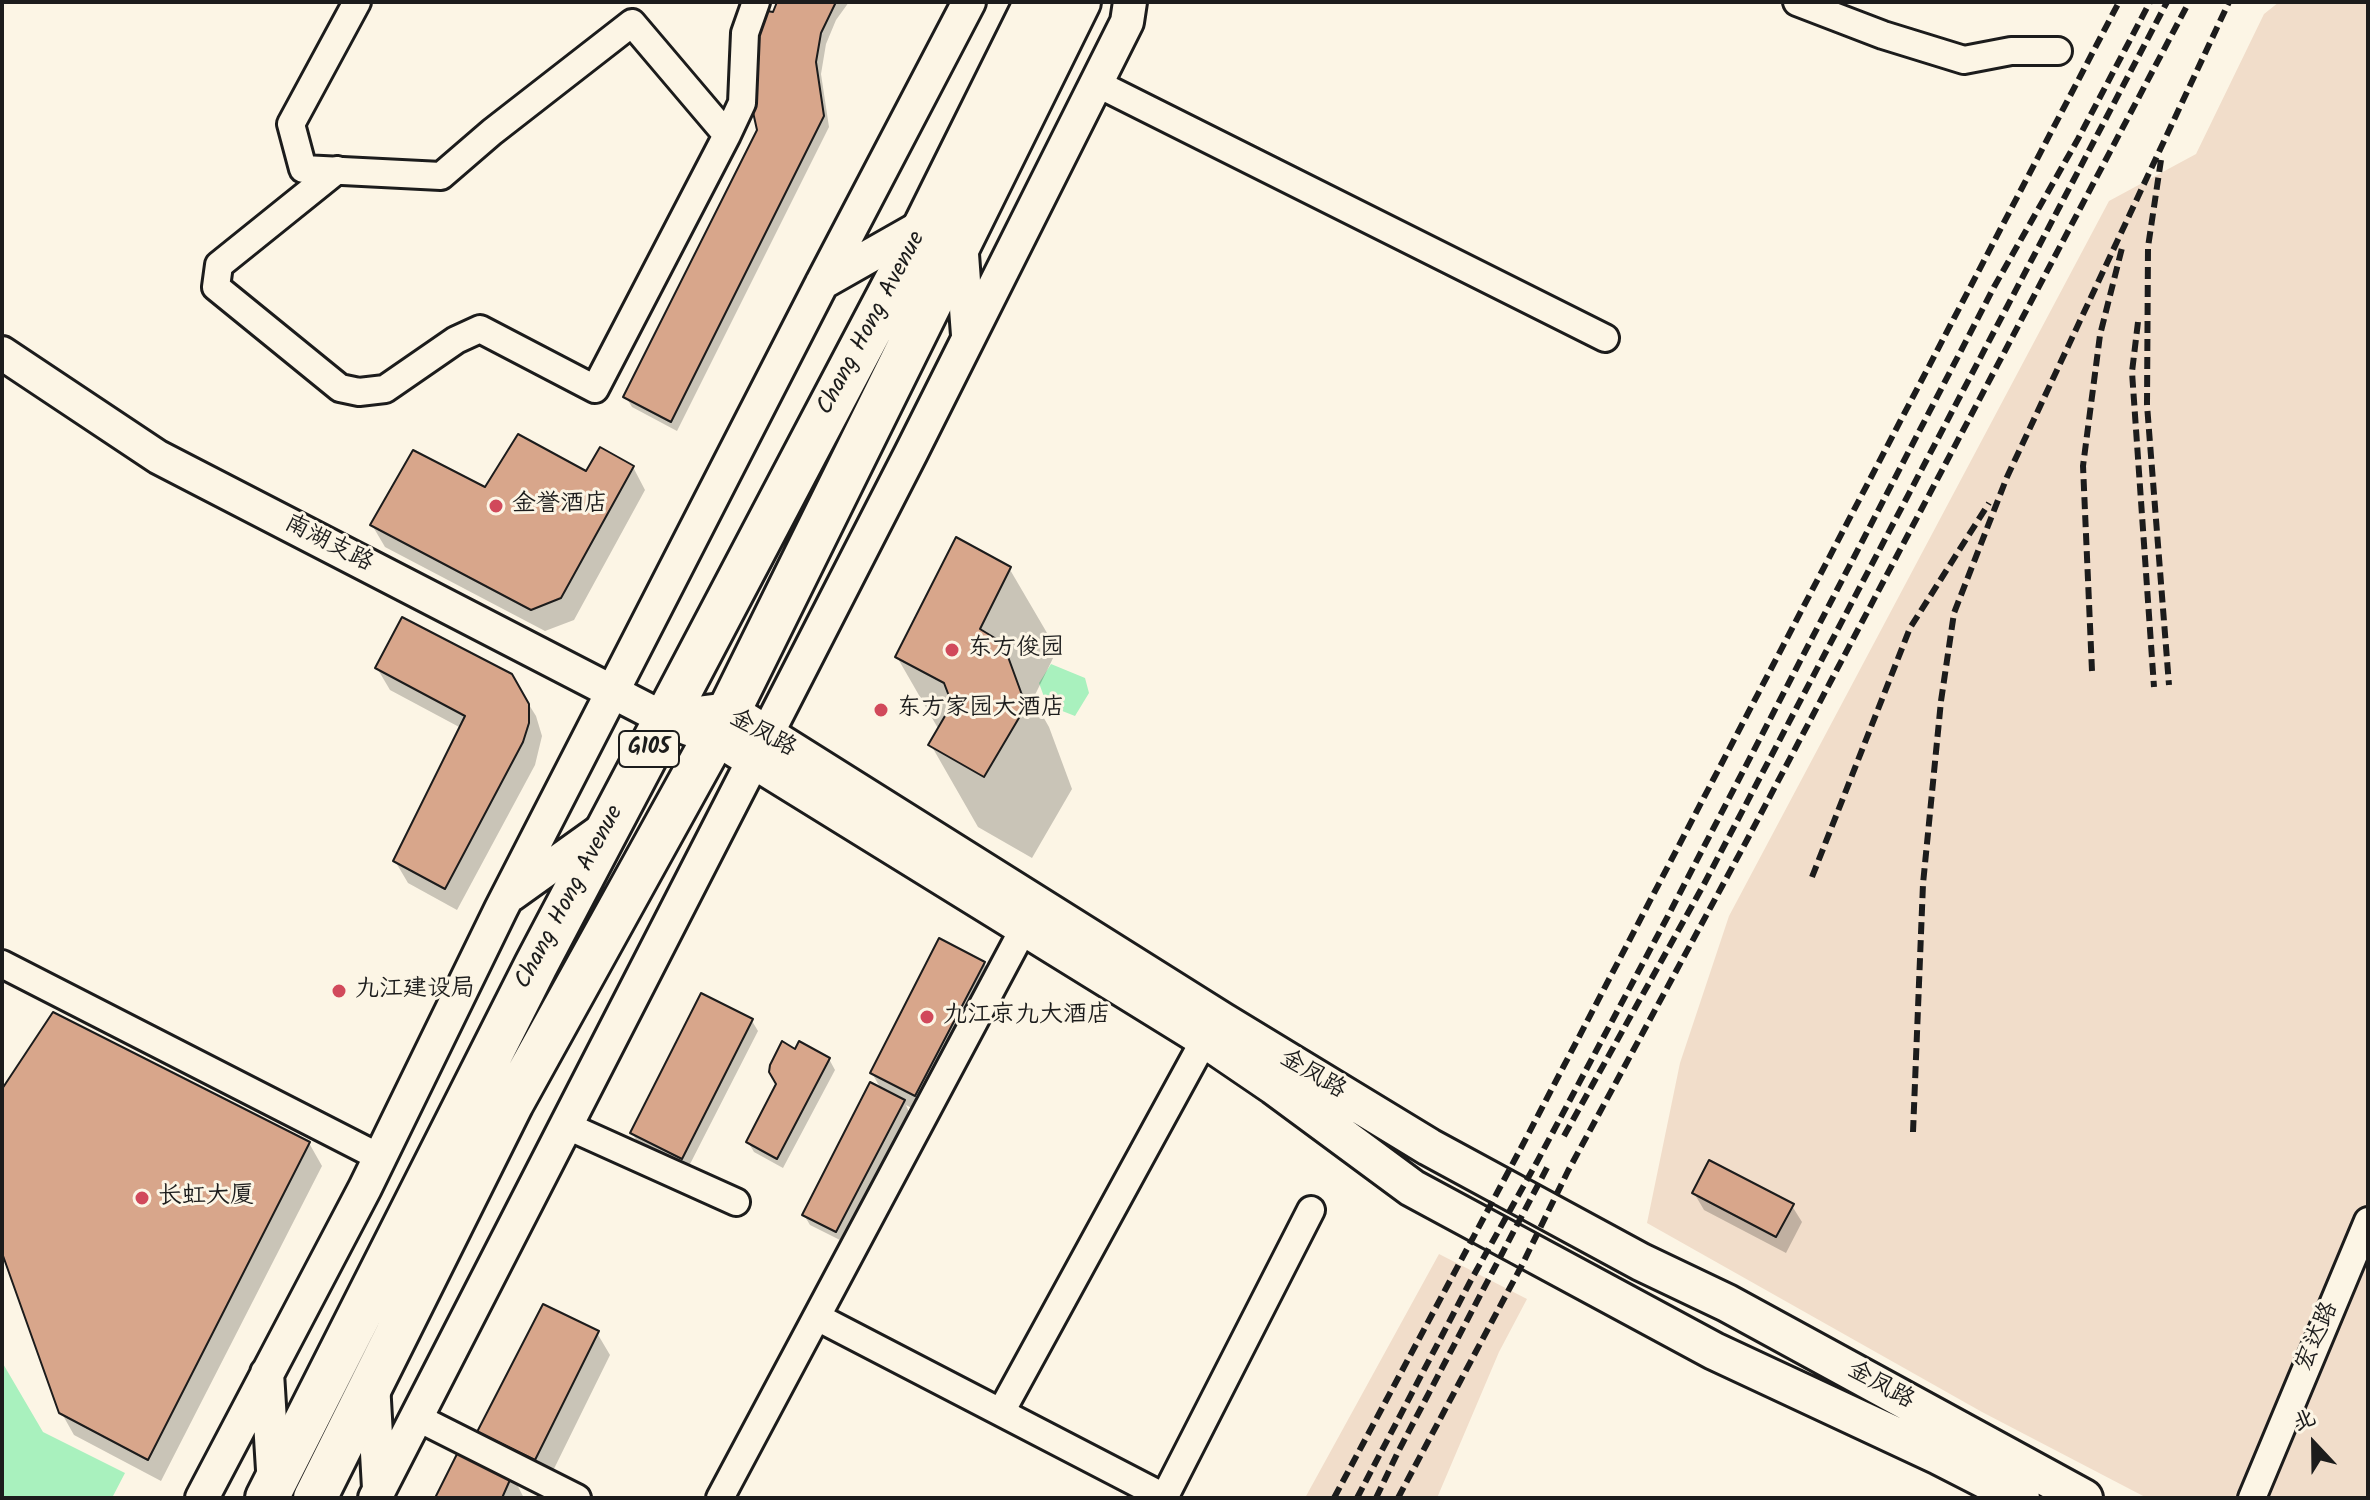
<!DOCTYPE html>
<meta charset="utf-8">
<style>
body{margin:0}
#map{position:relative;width:2370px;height:1500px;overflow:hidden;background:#fcf5e5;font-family:Kalam,"LXGW WenKai TC",sans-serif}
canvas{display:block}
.frame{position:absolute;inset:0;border:4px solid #1c1c1c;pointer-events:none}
.north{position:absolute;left:2274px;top:1404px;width:80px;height:80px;-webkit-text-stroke:6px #fcf5e5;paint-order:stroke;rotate:338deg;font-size:22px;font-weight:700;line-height:32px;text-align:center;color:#1c1c1c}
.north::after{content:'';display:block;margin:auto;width:28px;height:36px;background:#1c1c1c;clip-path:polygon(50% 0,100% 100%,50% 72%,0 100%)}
</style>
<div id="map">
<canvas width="2370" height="1500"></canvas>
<div class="frame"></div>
<div class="north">北</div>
</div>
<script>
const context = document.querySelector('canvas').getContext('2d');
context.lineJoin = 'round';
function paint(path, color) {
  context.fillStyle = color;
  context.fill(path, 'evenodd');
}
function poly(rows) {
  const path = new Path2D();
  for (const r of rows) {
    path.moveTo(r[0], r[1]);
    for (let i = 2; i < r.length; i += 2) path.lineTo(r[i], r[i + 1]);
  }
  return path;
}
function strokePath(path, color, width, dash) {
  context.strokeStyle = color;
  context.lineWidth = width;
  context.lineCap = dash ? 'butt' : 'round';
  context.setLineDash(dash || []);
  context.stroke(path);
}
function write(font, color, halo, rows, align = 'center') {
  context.font = font + ' Kalam,"LXGW WenKai TC",sans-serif';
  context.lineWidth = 6;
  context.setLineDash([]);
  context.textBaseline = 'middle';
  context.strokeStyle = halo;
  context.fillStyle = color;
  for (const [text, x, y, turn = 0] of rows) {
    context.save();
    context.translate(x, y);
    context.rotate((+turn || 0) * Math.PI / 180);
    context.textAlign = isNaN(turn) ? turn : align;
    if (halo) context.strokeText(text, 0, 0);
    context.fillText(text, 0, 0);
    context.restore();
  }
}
paint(poly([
 [2279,2,2368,2,2368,1498,2147,1498,1982,1412,1647,1223,1680,1063,1729,916,2109,201,2196,154,2264,14],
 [1439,1254,1527,1299,1499,1352,1437,1498,1305,1498]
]), '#f1ddca');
paint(poly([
 [1051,664,1085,678,1089,693,1075,716,1047,705,1039,683],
 [2,1362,43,1432,125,1473,112,1498,2,1498]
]), '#a9f1be');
paint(poly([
 [780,2,849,2,836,20,826,44,821,74,829,127,677,431,632,407,626,397,759,130,774,14],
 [633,467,645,490,574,620,545,631,385,547,372,525,485,490],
 [1009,568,1057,650,1033,699,1049,727,1072,789,1032,858,978,827,931,745,939,730,897,657],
 [377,668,511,676,536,716,542,736,535,765,457,910,408,883,395,861,461,728,390,690],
 [984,963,997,985,928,1117,906,1105,909,1112,842,1241,810,1225,804,1215,882,1091,872,1073],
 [752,1021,758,1031,688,1168,638,1143,632,1133],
 [796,1052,829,1059,835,1070,783,1168,754,1152,748,1142],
 [2,1093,309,1143,322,1166,161,1481,74,1435,61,1412,2,1247],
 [1694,1193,1792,1206,1802,1222,1786,1253,1704,1210],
 [597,1333,610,1355,548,1481,492,1454,480,1432],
 [512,1475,524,1498,437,1498]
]), '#0003');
const building = poly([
 [777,2,836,2,821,33,816,62,824,116,671,422,623,397,757,130,751,103,756,9,773,12,777,2],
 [518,434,586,471,600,447,634,466,561,598,531,610,370,525,413,450,485,487,518,434],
 [956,537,1011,567,980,629,1003,643,1026,706,984,777,928,745,952,704,944,683,895,657,956,537],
 [402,617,512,674,529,704,529,723,523,742,445,889,393,861,465,716,375,668,402,617],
 [939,938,985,962,915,1096,870,1073,939,938],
 [701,993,753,1019,682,1159,630,1133,701,993],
 [53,1012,310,1142,148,1460,59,1413,2,1253,2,1089,53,1012],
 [782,1041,795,1049,799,1041,830,1058,777,1159,746,1142,776,1084,769,1072,770,1065,782,1041],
 [870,1082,905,1100,836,1232,802,1215,870,1082],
 [1709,1160,1794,1204,1776,1237,1692,1193,1709,1160],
 [543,1304,599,1331,535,1460,477,1432,543,1304],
 [460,1448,513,1473,502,1498,435,1498,460,1448]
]);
paint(building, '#d8a68b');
strokePath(building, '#1c1c1c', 2);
const minor = poly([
 [357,2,291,124,303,169,441,176,492,132,632,23,727,135,742,103,745,33,756,2],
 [1797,2,1883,35,1964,60,2011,51,2058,51],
 [1096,83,1605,338],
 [337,170,219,265,216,287,340,388,359,392,385,389,456,340,480,329,595,389,727,135],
 [2,964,379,1157],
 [565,1125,736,1202],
 [817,1317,1164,1497],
 [1001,1412,1205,1039],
 [416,1417,577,1498],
 [720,1498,1024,928],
 [1164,1498,1311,1210],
 [2252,1498,2368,1221]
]);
const tertiary = poly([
 [961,241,968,335],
 [822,283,926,224],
 [2,353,158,457,665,719],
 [511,895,606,827],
 [267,1373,274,1486],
 [373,1383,379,1488],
 [202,1498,365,1188,501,909,822,283,969,2],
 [375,1498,911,453,1127,22,1130,2]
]);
const secondary = poly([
 [665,719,729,711,1222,1021,1429,1147,1641,1262,1727,1303,2084,1498],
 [689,727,715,736,1205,1039,1274,1086,1412,1188,1714,1351,1939,1456,2021,1498]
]);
const trunk = poly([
 [267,1498,536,965,926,224,1036,2],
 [315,1498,512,1103,729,711,1079,2]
]);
strokePath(minor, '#1c1c1c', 32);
strokePath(tertiary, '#1c1c1c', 38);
strokePath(secondary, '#1c1c1c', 42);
strokePath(trunk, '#1c1c1c', 48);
strokePath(minor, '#fcf5e5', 26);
strokePath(tertiary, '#fcf5e5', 32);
strokePath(secondary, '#fcf5e5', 36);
strokePath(trunk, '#fcf5e5', 42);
strokePath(poly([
 [2161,160,2148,247,2147,405,2169,685],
 [2138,322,2132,372,2154,687],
 [2092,671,2083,466,2100,335,2122,248],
 [1812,877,1910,628,1989,503],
 [1913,1132,1923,884,1941,701,1954,613,2007,477,2229,2],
 [1564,1136,1703,886,2167,2],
 [1334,1498,1521,1148,2119,2],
 [1357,1498,1470,1282,1538,1160,1668,916,1994,287,2078,139,2150,2],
 [1376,1498,1398,1452,1549,1164],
 [1398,1498,1522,1265,1568,1171,1747,840,2189,2]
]), '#1c1c1c', 6, [12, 6]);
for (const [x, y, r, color] of [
 [496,506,8,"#d1495b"],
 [952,650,8,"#d1495b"],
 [881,710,8,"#d1495b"],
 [339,991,8,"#d1495b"],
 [927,1017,8,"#d1495b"],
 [142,1198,8,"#d1495b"]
]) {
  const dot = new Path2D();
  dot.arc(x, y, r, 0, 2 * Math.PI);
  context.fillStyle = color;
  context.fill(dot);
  strokePath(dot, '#fcf5e5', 3);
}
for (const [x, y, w] of [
 [649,749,60]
]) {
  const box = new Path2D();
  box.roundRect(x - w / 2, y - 18, w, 36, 6);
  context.fillStyle = '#fcf5e5';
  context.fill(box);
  strokePath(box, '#1c1c1c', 2);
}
write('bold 22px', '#1c1c1c', null, [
 ["G105",649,749]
]);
write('24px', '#1c1c1c', '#fcf5e5', [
 ["Chang Hong Avenue",873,324,-62],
 ["南湖支路",328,545,27],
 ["金凤路",762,735,29],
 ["Chang Hong Avenue",571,898,-62],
 ["金凤路",1312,1076,31],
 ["宏达路",2319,1337,-67],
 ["金凤路",1880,1387,29]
]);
write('24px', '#1c1c1c', '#fcf5e5', [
 ["金誉酒店",512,506],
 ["东方俊园",968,650],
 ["东方家园大酒店",897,710],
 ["九江建设局",355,991],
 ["九江京九大酒店",943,1017],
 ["长虹大厦",158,1198]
], 'left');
</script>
